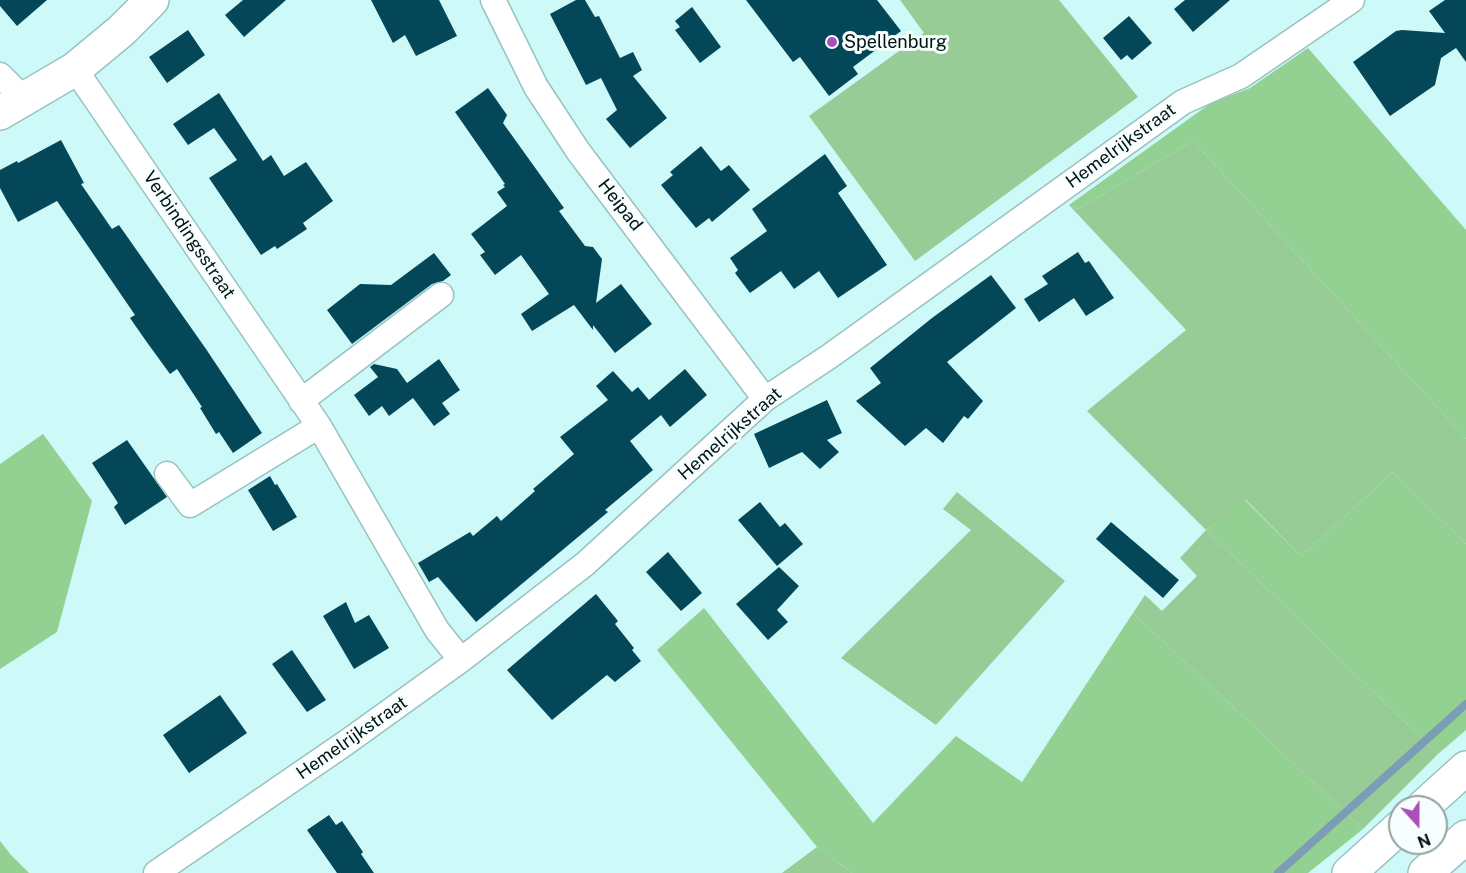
<!DOCTYPE html>
<style>
body{margin:0}
#map{position:relative;width:1466px;height:873px;overflow:hidden;background:#cdf9f8;font-family:"Public Sans",sans-serif}
canvas{display:block}
.north{position:absolute;left:1388px;top:795px;width:60px;height:60px;box-sizing:border-box;background:#f6fefe;border:2px solid #95a0a0;border-radius:50%;rotate:159deg;font-size:16px;font-weight:700;line-height:24px;text-align:center;color:#031212}
.north::after{content:'';display:block;margin:auto;width:21px;height:27px;background:#ac4eb7;clip-path:polygon(50% 0,100% 100%,50% 72%,0 100%)}
</style>
<div id="map">
<canvas width="1466" height="873"></canvas>
<div class="north">N</div>
</div>
<script>
const context = document.querySelector('canvas').getContext('2d');
context.lineJoin = 'round';
function paint(path, color) {
  context.fillStyle = color;
  context.fill(path, 'evenodd');
}
function poly(rows) {
  const path = new Path2D();
  for (const r of rows) {
    path.moveTo(r[0], r[1]);
    for (let i = 2; i < r.length; i += 2) path.lineTo(r[i], r[i + 1]);
  }
  return path;
}
function strokePath(path, color, width, dash) {
  context.strokeStyle = color;
  context.lineWidth = width;
  context.lineCap = dash ? 'butt' : 'round';
  context.setLineDash(dash || []);
  context.stroke(path);
}
function write(font, color, halo, rows, align = 'center') {
  context.font = font + ' "Public Sans",sans-serif';
  context.lineWidth = 6;
  context.setLineDash([]);
  context.textBaseline = 'middle';
  context.strokeStyle = halo;
  context.fillStyle = color;
  for (const [text, x, y, turn = 0] of rows) {
    context.save();
    context.translate(x, y);
    context.rotate((+turn || 0) * Math.PI / 180);
    context.textAlign = isNaN(turn) ? turn : align;
    if (halo) context.strokeText(text, 0, 0);
    context.fillText(text, 0, 0);
    context.restore();
  }
}
paint(poly([
 [900,0,1059,0,1138,97,915,261,809,116,924,33],
 [1193,141,1466,439,1466,544,1393,472,1301,556,1246,500,1206,530,1438,754,1363,829,1133,613,1145,595,1162,611,1197,576,1180,558,1206,530,1087,411,1186,330,1069,205,1078,209],
 [957,492,1065,581,936,725,841,658,971,530,943,509],
 [817,847,852,873,782,873]
]), '#98cc97');
paint(poly([
 [1308,48,1466,230,1466,439,1193,141,1078,209,1069,205,1211,103,1250,88],
 [43,434,92,501,57,632,0,669,0,464],
 [1393,472,1466,544,1466,730,1438,754,1206,530,1245,500,1301,556],
 [704,608,873,823,956,736,1022,782,1133,613,1363,829,1308,873,852,873,817,847,657,650],
 [0,841,11,855,29,873,0,873]
]), '#92d191');
strokePath(poly([
 [1278,873,1466,704]
]), '#7c9db6', 8);
paint(poly([
 [0,0,47,0,17,26,0,6],
 [243,0,286,0,244,37,225,15],
 [371,0,439,0,457,36,416,56,405,35,393,43],
 [576,0,585,0,595,17,599,16,620,58,633,52,642,70,633,76,667,118,630,148,606,119,617,110,601,78,586,85,550,14],
 [746,0,877,0,901,31,853,67,858,74,829,96,800,57,793,62],
 [1185,0,1230,0,1193,32,1174,9],
 [1445,0,1466,0,1466,62,1456,48,1441,58,1435,85,1390,116,1353,62,1396,31,1402,30,1445,33,1429,11],
 [692,7,721,47,700,63,675,30,680,27,675,21],
 [1129,16,1152,43,1132,60,1127,55,1121,60,1103,38],
 [188,30,205,55,167,83,149,57],
 [488,88,507,115,503,123,564,208,559,211,585,246,593,247,602,259,596,303,621,284,652,324,615,353,593,325,593,330,574,305,532,331,521,314,549,294,521,255,495,275,480,255,485,252,471,234,507,206,497,192,505,187,503,185,505,184,455,112],
 [219,93,263,161,271,155,284,176,306,162,333,201,303,223,307,229,277,249,275,246,261,255,209,178,237,160,214,128,188,145,173,124],
 [61,140,84,183,81,184,112,229,119,225,206,349,262,433,233,453,219,432,216,434,200,408,202,407,177,369,170,374,146,341,130,318,135,315,57,201,18,222,0,188,0,170,17,161,18,163],
 [701,146,721,171,729,165,750,190,712,222,709,218,696,228,661,185,673,175,670,172],
 [825,154,847,186,838,193,887,265,838,298,819,271,794,289,781,271,750,293,735,273,738,270,730,258,767,231,752,209],
 [1078,252,1085,263,1089,261,1114,298,1086,316,1074,298,1039,322,1024,299,1048,284,1042,276],
 [434,253,451,275,443,281,432,284,352,344,327,310,360,284,391,285],
 [991,275,1016,308,947,362,983,401,968,419,964,416,943,443,926,428,905,446,856,401,881,383,870,368,932,318],
 [439,359,460,390,442,403,450,414,434,426,413,398,389,416,382,406,369,416,354,395,378,377,370,367,374,364,397,369,407,383],
 [685,369,707,395,670,427,661,415,630,441,653,470,605,510,608,512,517,588,476,622,438,577,429,582,418,563,470,532,473,536,497,516,501,521,535,491,533,489,574,454,560,437,608,400,596,386,613,371,632,392,638,387,649,400],
 [827,400,842,433,827,440,839,452,820,469,802,452,769,468,754,434],
 [127,440,167,497,125,525,114,507,118,503,92,463],
 [270,476,275,485,277,484,297,517,273,531,248,490],
 [760,502,780,527,785,523,803,544,777,566,738,520],
 [1111,522,1179,580,1163,598,1096,539],
 [668,552,702,593,681,611,646,572],
 [779,567,799,586,777,610,788,622,768,640,736,604],
 [596,594,618,621,615,624,634,648,632,650,641,661,615,682,607,675,552,720,507,670],
 [346,602,355,623,369,615,389,648,354,669,323,616],
 [292,650,326,700,307,712,272,664],
 [220,695,247,733,189,773,163,735],
 [329,815,336,825,342,821,363,852,361,854,374,873,337,873,307,830]
]), '#044758');
const street = poly([
 [493,0,536,87,578,151,765,399],
 [75,69,319,426,437,630,461,660],
 [0,75,25,100],
 [301,401,441,295],
 [167,474,190,505,319,426],
 [156,873,347,742,461,660,585,564,765,399,830,356,1183,102,1241,76,1352,0]
]);
const secondary = poly([
 [0,113,75,69,121,31,152,0]
]);
const highway = poly([
 [1423,807,1466,768],
 [1349,873,1400,827],
 [1425,873,1466,837]
]);
strokePath(street, '#98c2c2', 27);
strokePath(secondary, '#98c2c2', 36);
strokePath(highway, '#98c2c2', 36);
strokePath(street, '#fff', 24);
strokePath(secondary, '#fff', 33);
strokePath(highway, '#fff', 33);
for (const [x, y, r, color] of [
 [832,42,6,"#ac4eb7"]
]) {
  const dot = new Path2D();
  dot.arc(x, y, r, 0, 2 * Math.PI);
  context.fillStyle = color;
  context.fill(dot);
  strokePath(dot, '#f6fefe', 2);
}
write('18px', '#031212', '#f6fefe', [
 ["Spellenburg",844,42]
], 'left');
write('18px', '#031212', '#f6fefe', [
 ["Hemelrijkstraat",1121,146,-36],
 ["Heipad",620,205,52],
 ["Verbindingsstraat",189,235,56],
 ["Hemelrijkstraat",730,434,-41],
 ["Hemelrijkstraat",352,738,-35]
]);
</script>
